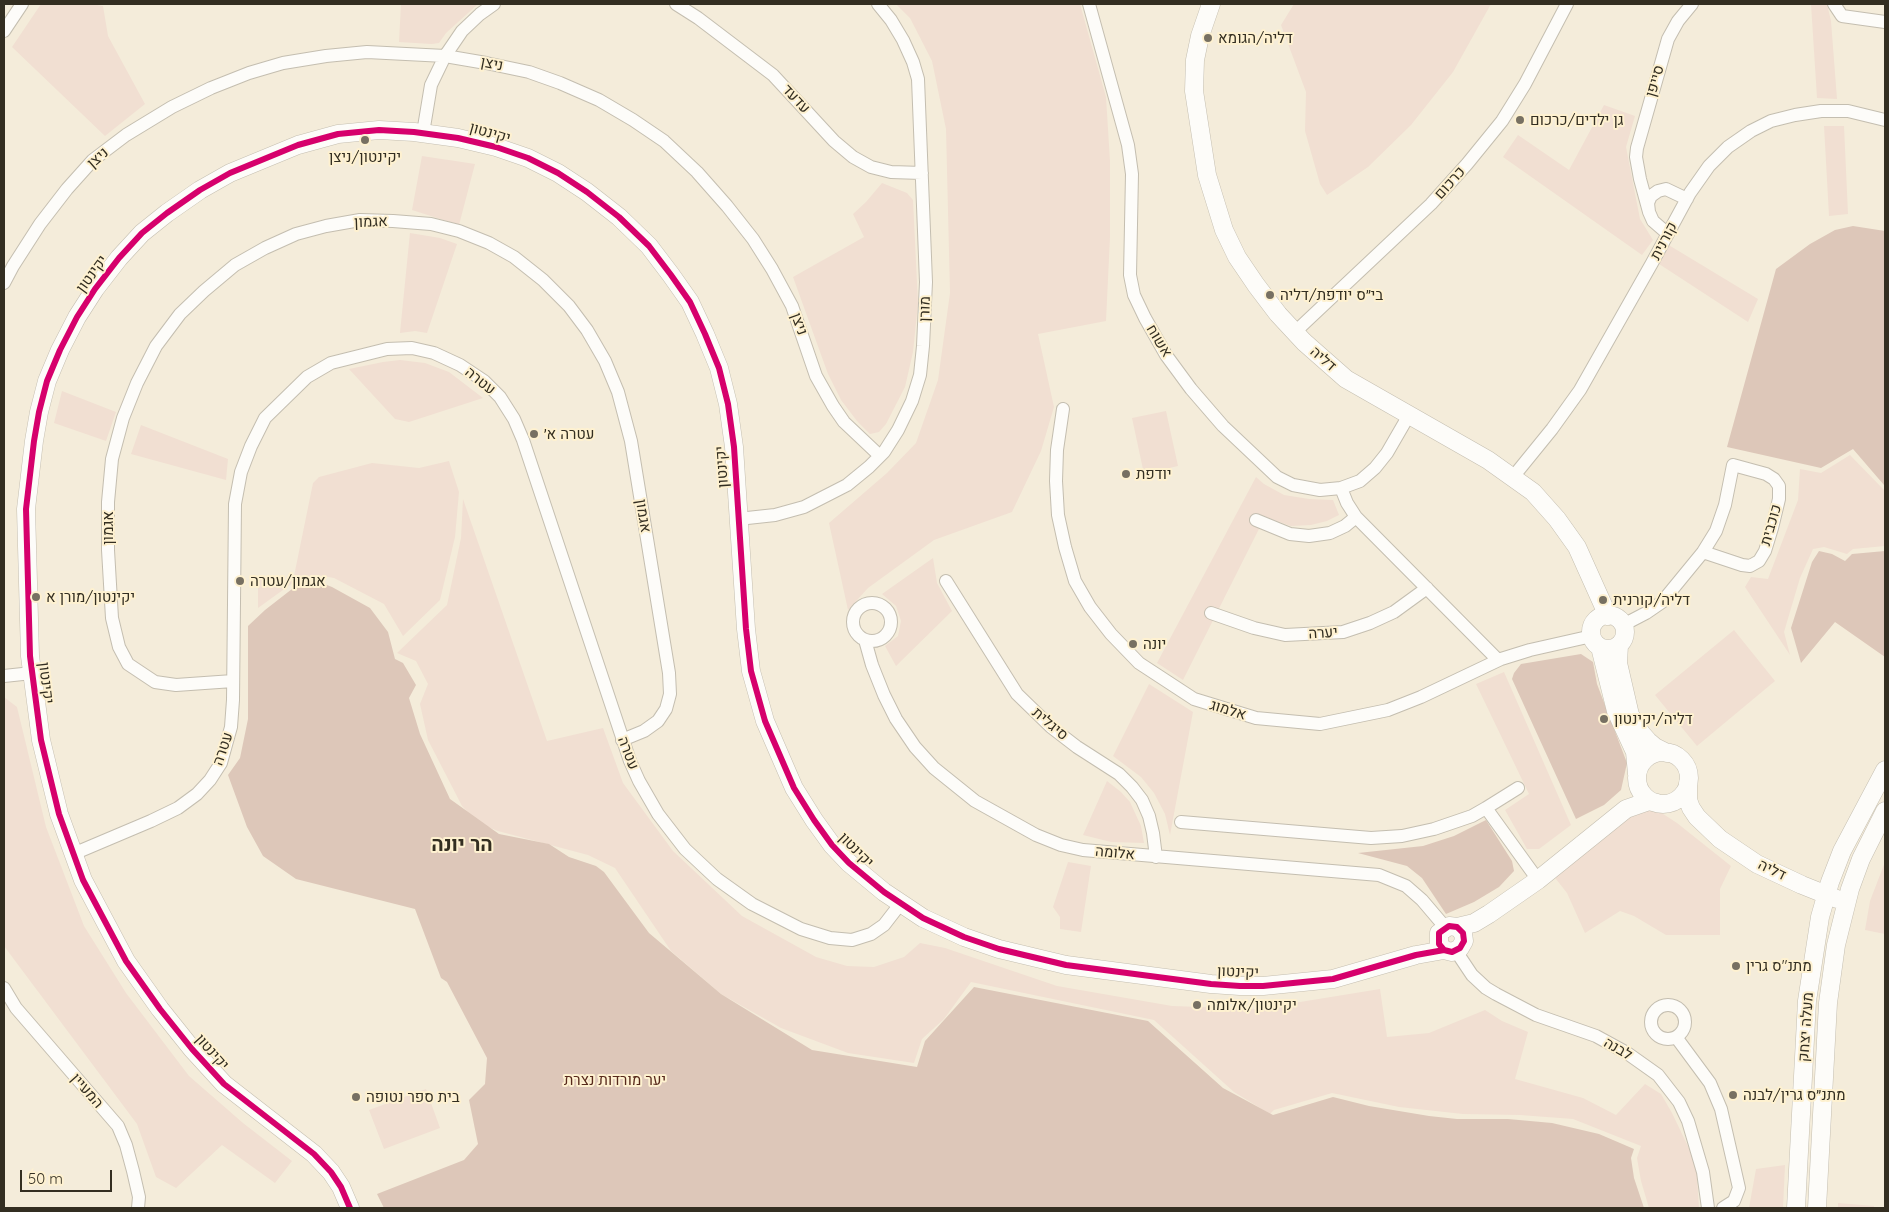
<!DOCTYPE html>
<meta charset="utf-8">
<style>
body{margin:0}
#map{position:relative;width:1889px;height:1212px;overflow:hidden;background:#f4ecda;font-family:Quicksand,sans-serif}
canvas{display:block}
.frame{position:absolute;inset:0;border:5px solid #332e21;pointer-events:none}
.scale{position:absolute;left:20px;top:1170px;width:92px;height:22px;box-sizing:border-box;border:2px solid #332e21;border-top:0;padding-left:6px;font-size:15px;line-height:18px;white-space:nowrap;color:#332e21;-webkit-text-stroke:4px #fef1d0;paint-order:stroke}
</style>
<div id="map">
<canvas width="1889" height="1212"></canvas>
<div class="frame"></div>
<div class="scale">50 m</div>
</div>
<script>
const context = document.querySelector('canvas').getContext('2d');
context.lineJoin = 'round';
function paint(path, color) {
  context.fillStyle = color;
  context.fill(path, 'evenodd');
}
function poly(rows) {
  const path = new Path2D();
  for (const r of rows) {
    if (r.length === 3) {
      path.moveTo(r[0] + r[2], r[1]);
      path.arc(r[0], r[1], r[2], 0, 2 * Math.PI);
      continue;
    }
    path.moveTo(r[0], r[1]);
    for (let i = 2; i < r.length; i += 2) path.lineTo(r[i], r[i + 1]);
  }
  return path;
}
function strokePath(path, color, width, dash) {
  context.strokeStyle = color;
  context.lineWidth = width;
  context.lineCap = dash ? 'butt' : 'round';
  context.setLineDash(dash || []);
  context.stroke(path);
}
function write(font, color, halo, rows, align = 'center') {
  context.font = font + ' Quicksand,Heebo,sans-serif';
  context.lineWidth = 4;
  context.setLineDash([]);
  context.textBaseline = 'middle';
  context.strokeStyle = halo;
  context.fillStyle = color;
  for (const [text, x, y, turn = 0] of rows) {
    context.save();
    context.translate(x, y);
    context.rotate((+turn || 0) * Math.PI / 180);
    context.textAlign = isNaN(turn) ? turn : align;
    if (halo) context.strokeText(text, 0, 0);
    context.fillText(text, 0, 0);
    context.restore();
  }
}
paint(poly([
 [41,4,91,4,103,6,108,36,145,104,105,136,12,47],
 [401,4,478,4,446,33,439,43,432,44,399,42],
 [896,4,1080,4,1106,97,1110,161,1110,237,1106,321,1038,334,1054,407,1041,451,1012,512,934,540,868,588,848,610,829,523,887,473,916,443,938,380,950,293,946,129,932,61,910,18],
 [1294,4,1491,4,1453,72,1411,125,1368,167,1327,195,1320,184,1305,131,1306,92,1281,25],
 [1811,4,1827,4,1831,21,1837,99,1817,98],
 [1604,105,1635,116,1626,147,1640,219,1653,240,1642,255,1503,157,1518,135,1569,170],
 [1824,126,1844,126,1848,214,1829,216],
 [422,156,475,164,459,225,412,210],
 [882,183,907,193,913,200,918,304,913,352,905,387,886,424,879,432,870,434,857,421,841,400,828,374,793,277,864,237,853,214,866,202],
 [410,233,440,238,457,244,427,333,415,331,400,333],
 [1667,244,1758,299,1748,322,1656,262],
 [400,360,425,363,449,372,483,398,409,422,395,419,349,369,383,362],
 [62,391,116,412,106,441,54,423],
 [1166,411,1178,466,1144,474,1132,418],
 [141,425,228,459,226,480,131,454],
 [1850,455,1885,491,1885,546,1853,549,1847,554,1824,547,1813,549,1800,578,1784,632,1790,655,1745,587,1751,577,1768,579,1798,500,1800,469,1821,473],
 [449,461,459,492,455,537,440,600,403,636,384,604,334,578,317,575,294,582,258,608,258,579,293,581,313,483,319,477,372,463,419,468],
 [1256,477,1264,484,1284,495,1309,499,1333,500,1339,515,1327,521,1311,525,1291,526,1265,517,1183,680,1157,663],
 [463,499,547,741,603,728,623,783,673,851,742,916,816,957,847,966,874,967,904,957,920,943,945,948,1057,986,1172,1006,1257,1009,1380,989,1387,1037,1429,1033,1485,1010,1502,1021,1528,1032,1515,1079,1583,1098,1616,1115,1645,1084,1661,1094,1672,1113,1696,1163,1699,1208,1649,1208,1641,1181,1637,1158,1641,1146,1573,1119,1520,1115,1463,1114,1399,1107,1332,1093,1274,1110,1270,1114,1234,1092,1154,1020,971,982,944,1019,922,1039,914,1063,848,1053,781,1028,721,994,671,951,615,868,588,855,498,831,478,823,462,806,428,740,420,704,428,684,416,661,397,653,447,605,461,538],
 [933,558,937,583,952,611,896,666,885,646,898,636,901,621,896,606,882,594],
 [1734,630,1775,681,1697,746,1655,695],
 [1504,672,1571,825,1539,849,1527,849,1505,810,1529,794,1476,684],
 [1149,684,1193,712,1170,835,1165,814,1154,793,1141,777,1113,756],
 [4,697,17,707,46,827,84,926,126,993,189,1076,243,1123,292,1161,275,1183,222,1145,176,1188,156,1177,137,1124,4,946],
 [1107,781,1121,792,1130,802,1141,826,1144,843,1111,842,1083,835],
 [1640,809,1657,810,1677,823,1731,866,1720,889,1720,935,1666,935,1634,916,1620,911,1585,933,1567,893,1552,874],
 [1068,862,1091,866,1081,932,1060,929,1060,917,1053,907],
 [1885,862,1885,934,1865,930,1870,901],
 [426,1089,440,1128,384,1149,369,1110],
 [1785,1165,1783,1208,1749,1208,1756,1169],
 [1838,1203,1874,1206,1874,1208,1838,1208]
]), '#f1dfd2');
paint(poly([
 [1853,226,1885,231,1884,485,1853,449,1821,468,1727,447,1776,269,1810,244,1835,230],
 [1819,551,1832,554,1845,561,1852,554,1885,551,1885,657,1835,622,1801,663,1791,628,1812,562],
 [319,582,332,587,370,608,388,632,395,659,403,663,416,685,409,698,420,734,450,799,499,834,549,844,569,857,596,866,604,872,649,933,721,994,812,1050,917,1067,925,1041,974,987,1148,1021,1223,1088,1273,1115,1333,1097,1369,1106,1429,1116,1457,1119,1508,1119,1552,1123,1599,1134,1634,1149,1631,1158,1634,1178,1644,1208,384,1208,377,1194,464,1160,478,1144,469,1100,485,1084,487,1058,447,982,441,978,415,909,296,879,263,856,247,827,228,775,240,758,248,719,248,626,265,610,292,589,303,584],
 [1581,654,1593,662,1597,684,1627,763,1621,790,1604,805,1576,819,1512,679,1514,673,1521,664],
 [1486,820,1512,861,1514,871,1499,887,1474,902,1446,914,1422,878,1407,866,1358,853,1423,846,1454,836]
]), '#ddc7b9');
const street = poly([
 [676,4,698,18,773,75,834,141,853,157,871,167,891,172,922,173],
 [1089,4,1128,145,1132,174,1130,275,1134,295,1145,318,1166,355,1191,389,1223,426,1277,477,1293,485,1320,490,1341,488,1360,481,1375,468,1387,453,1409,415],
 [1834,4,1842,16,1885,22],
 [4,31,22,4],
 [423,133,431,85,445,56,462,31,480,14,494,4],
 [1649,212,1640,179,1636,157,1637,148,1668,39,1678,21,1692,4],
 [1668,234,1653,221,1649,212,1648,203,1651,196,1658,191,1666,189,1687,199],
 [4,283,13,266,40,224,67,189,93,160,126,135,172,107,211,88,249,73,283,63,326,56,367,52,445,56,486,63,529,72,560,83,599,100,633,120,664,141,697,172,727,206,753,239,772,269,792,306,816,376,833,406,844,422,880,456],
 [1295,332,1431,204,1467,164,1502,121,1525,84,1567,4],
 [1063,409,1057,450,1056,481,1058,515,1065,547,1075,581,1090,607,1111,634,1139,663,1194,699,1256,718,1320,724,1388,710,1421,697,1501,659,1530,650,1592,636],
 [1513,477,1552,429,1580,390,1652,263,1690,193,1709,166,1728,147,1751,131,1771,121,1795,115,1821,111,1848,111,1885,120],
 [1341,488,1347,503,1356,517,1498,660],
 [738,519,775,515,804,507,847,485,869,467,884,452,898,430,912,401,920,375,923,346,926,282,918,79,913,62,903,40,891,20,878,4],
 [1256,520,1290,534,1309,536,1330,533,1345,526,1356,517],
 [946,581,1017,694,1051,727,1077,747,1119,774,1132,787,1142,800,1149,816,1153,833,1156,857],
 [872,622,19],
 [1211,613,1254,628,1285,635,1343,632,1370,623,1394,612,1427,588],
 [1623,625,1646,613,1662,602,1703,552,1716,531,1725,505,1733,465,1766,474,1774,479,1779,486,1779,499,1772,528,1765,551,1759,561,1750,566,1742,565,1703,552],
 [865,640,872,665,884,695,896,719,915,747,934,768,975,801,1036,835,1061,845,1083,850,1379,875,1406,886,1422,900,1445,927],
 [4,676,32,673],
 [233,681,176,685,155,682,128,664,119,647,112,618,108,550,108,502,112,459,123,418,137,383,156,346,180,314,204,291,235,265,265,248,296,234,326,226,360,220,393,221,431,224,459,231,489,243,514,257,543,280,569,306,587,330,605,361,618,392,631,441,669,673,670,694,666,709,658,721,644,731,622,740],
 [1486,808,1538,880],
 [1181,822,1371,838,1402,836,1434,829,1472,816,1486,808,1518,788],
 [73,854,151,821,178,808,197,794,210,780,221,763,231,727,233,700,235,504,241,472,251,446,265,418,307,377,331,363,387,349,412,348,434,353,460,365,484,381,500,397,514,419,523,440,630,761,639,781,658,814,685,849,717,879,752,904,801,929,830,938,852,940,871,934,884,925,901,903],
 [1456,951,1472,975,1486,988,1496,994,1536,1015,1596,1036,1627,1053,1658,1075,1679,1102,1688,1121,1703,1172,1708,1208],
 [4,988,16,1008,118,1126,126,1145,133,1171,139,1197,138,1208],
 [1668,1022,17],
 [1676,1037,1710,1083,1721,1109,1739,1188,1734,1201,1723,1208]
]);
const secondary = poly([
 [1211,4,1200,36,1195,60,1194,91,1207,175,1224,230,1237,257,1256,285,1278,314,1304,342,1346,379,1488,460,1533,492,1557,519,1577,547,1608,616],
 [1608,632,17],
 [1619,645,1618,663,1630,715,1641,733,1648,741,1655,747,1667,753],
 [1600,647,1616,711,1635,752,1637,774],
 [1663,778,26],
 [1688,783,1688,800,1691,808,1697,817,1720,839,1757,864,1802,885,1837,899],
 [1457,927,1474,923,1489,914,1538,880,1626,809,1649,801,1657,803],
 [350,1208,341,1187,331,1172,314,1154,224,1084,192,1049,160,1009,126,961,83,880,59,814,41,740,30,656,26,509,34,441,39,412,47,381,60,350,77,317,95,289,119,258,142,233,167,213,200,190,230,173,298,145,338,134,379,130,414,132,458,138,496,147,528,158,558,173,587,192,619,217,649,246,671,275,690,302,705,334,719,368,728,404,734,447,746,629,751,671,765,721,794,788,814,820,832,845,849,863,884,892,923,918,964,937,999,949,1066,965,1211,984,1240,986,1263,986,1333,979,1416,955,1444,950,1452,952,1460,948,1464,941,1463,933,1457,927,1449,926,1439,933,1439,944,1444,950],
 [1796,1208,1807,1001,1820,917,1830,882,1842,851,1885,770],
 [1817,1208,1828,1003,1836,945,1850,889,1861,859,1885,811]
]);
strokePath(street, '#c4beb0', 14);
strokePath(secondary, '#c4beb0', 19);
strokePath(street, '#fdfcf9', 12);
strokePath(secondary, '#fdfcf9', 18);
strokePath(poly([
 [350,1208,341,1187,331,1172,314,1154,224,1084,192,1049,160,1009,126,961,83,880,59,814,41,740,30,656,26,509,34,441,39,412,47,381,60,350,77,317,95,289,119,258,142,233,167,213,200,190,230,173,298,145,338,134,379,130,414,132,458,138,496,147,528,158,558,173,587,192,619,217,649,246,671,275,690,302,705,334,719,368,728,404,734,447,746,629,751,671,765,721,794,788,814,820,832,845,849,863,884,892,923,918,964,937,999,949,1066,965,1211,984,1240,986,1263,986,1333,979,1416,955,1444,950,1452,952,1460,948,1464,941,1463,933,1457,927,1449,926,1439,933,1439,944,1444,950]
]), '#d6006c', 6);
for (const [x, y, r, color] of [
 [1208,38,5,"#777062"],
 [1520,120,5,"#777062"],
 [365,140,5,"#777062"],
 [1270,295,5,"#777062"],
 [534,434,5,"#777062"],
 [1126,474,5,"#777062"],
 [240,581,5,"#777062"],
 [36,597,5,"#777062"],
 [1603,600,5,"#777062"],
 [1133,644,5,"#777062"],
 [1604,719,5,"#777062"],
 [1736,966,5,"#777062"],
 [1197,1005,5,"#777062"],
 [1733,1095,5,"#777062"],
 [356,1097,5,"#777062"]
]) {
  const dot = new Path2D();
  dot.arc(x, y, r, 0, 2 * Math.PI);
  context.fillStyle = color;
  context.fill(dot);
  strokePath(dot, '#fef1d0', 2);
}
write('15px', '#332e21', '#fef1d0', [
 ["דליה/הגומא",1218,38],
 ["גן ילדים/כרכום",1530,120],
 ["יקינטון/ניצן",365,157,"center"],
 ["בי״ס יודפת/דליה",1280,295],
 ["עטרה א׳",544,434],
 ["יודפת",1136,474],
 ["אגמון/עטרה",250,581],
 ["יקינטון/מורן א",46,597],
 ["דליה/קורנית",1613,600],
 ["יונה",1143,644],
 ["דליה/יקינטון",1614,719],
 ["מתנ\"ס גרין",1746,966],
 ["יקינטון/אלומה",1207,1005],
 ["מתנ״ס גרין/לבנה",1743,1095],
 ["בית ספר נטופה",366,1097]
], 'left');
write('15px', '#332e21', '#fef1d0', [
 ["ניצן",492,64,11],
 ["סייפן",1655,81,-74],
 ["עדעד",796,99,47],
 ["יקינטון",490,133,16],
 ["ניצן",98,158,-41],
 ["כרכום",1450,183,-48],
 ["אגמון",371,222,-2],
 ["קורנית",1664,241,-62],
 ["יקינטון",92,274,-54],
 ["מורן",925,309,-88],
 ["ניצן",799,324,70],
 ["אשוח",1159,341,59],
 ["דליה",1323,359,41],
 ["עטרה",480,381,39],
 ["יקינטון",722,467,-94],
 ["אגמון",643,516,81],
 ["כוכבית",1771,525,-74],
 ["אגמון",108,528,-90],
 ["יערה",1323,633,-4],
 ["יקינטון",46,683,83],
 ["אלמוג",1228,710,17],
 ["סיגלית",1050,724,40],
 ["עטרה",223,749,-71],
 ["עטרה",628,753,69],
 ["יקינטון",856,850,45],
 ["אלומה",1115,853,5],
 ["דליה",1772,870,26],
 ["יקינטון",1238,972,2],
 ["מעלה יצחק",1806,1027,-86],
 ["לבנה",1618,1049,30],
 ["יקינטון",212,1052,48],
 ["המעיין",87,1091,49]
]);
write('15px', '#57291b', '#fef1d0', [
 ["יער מורדות נצרת",615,1080]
]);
write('bold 20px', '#332e21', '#fef1d0', [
 ["הר יונה",462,845]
]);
</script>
